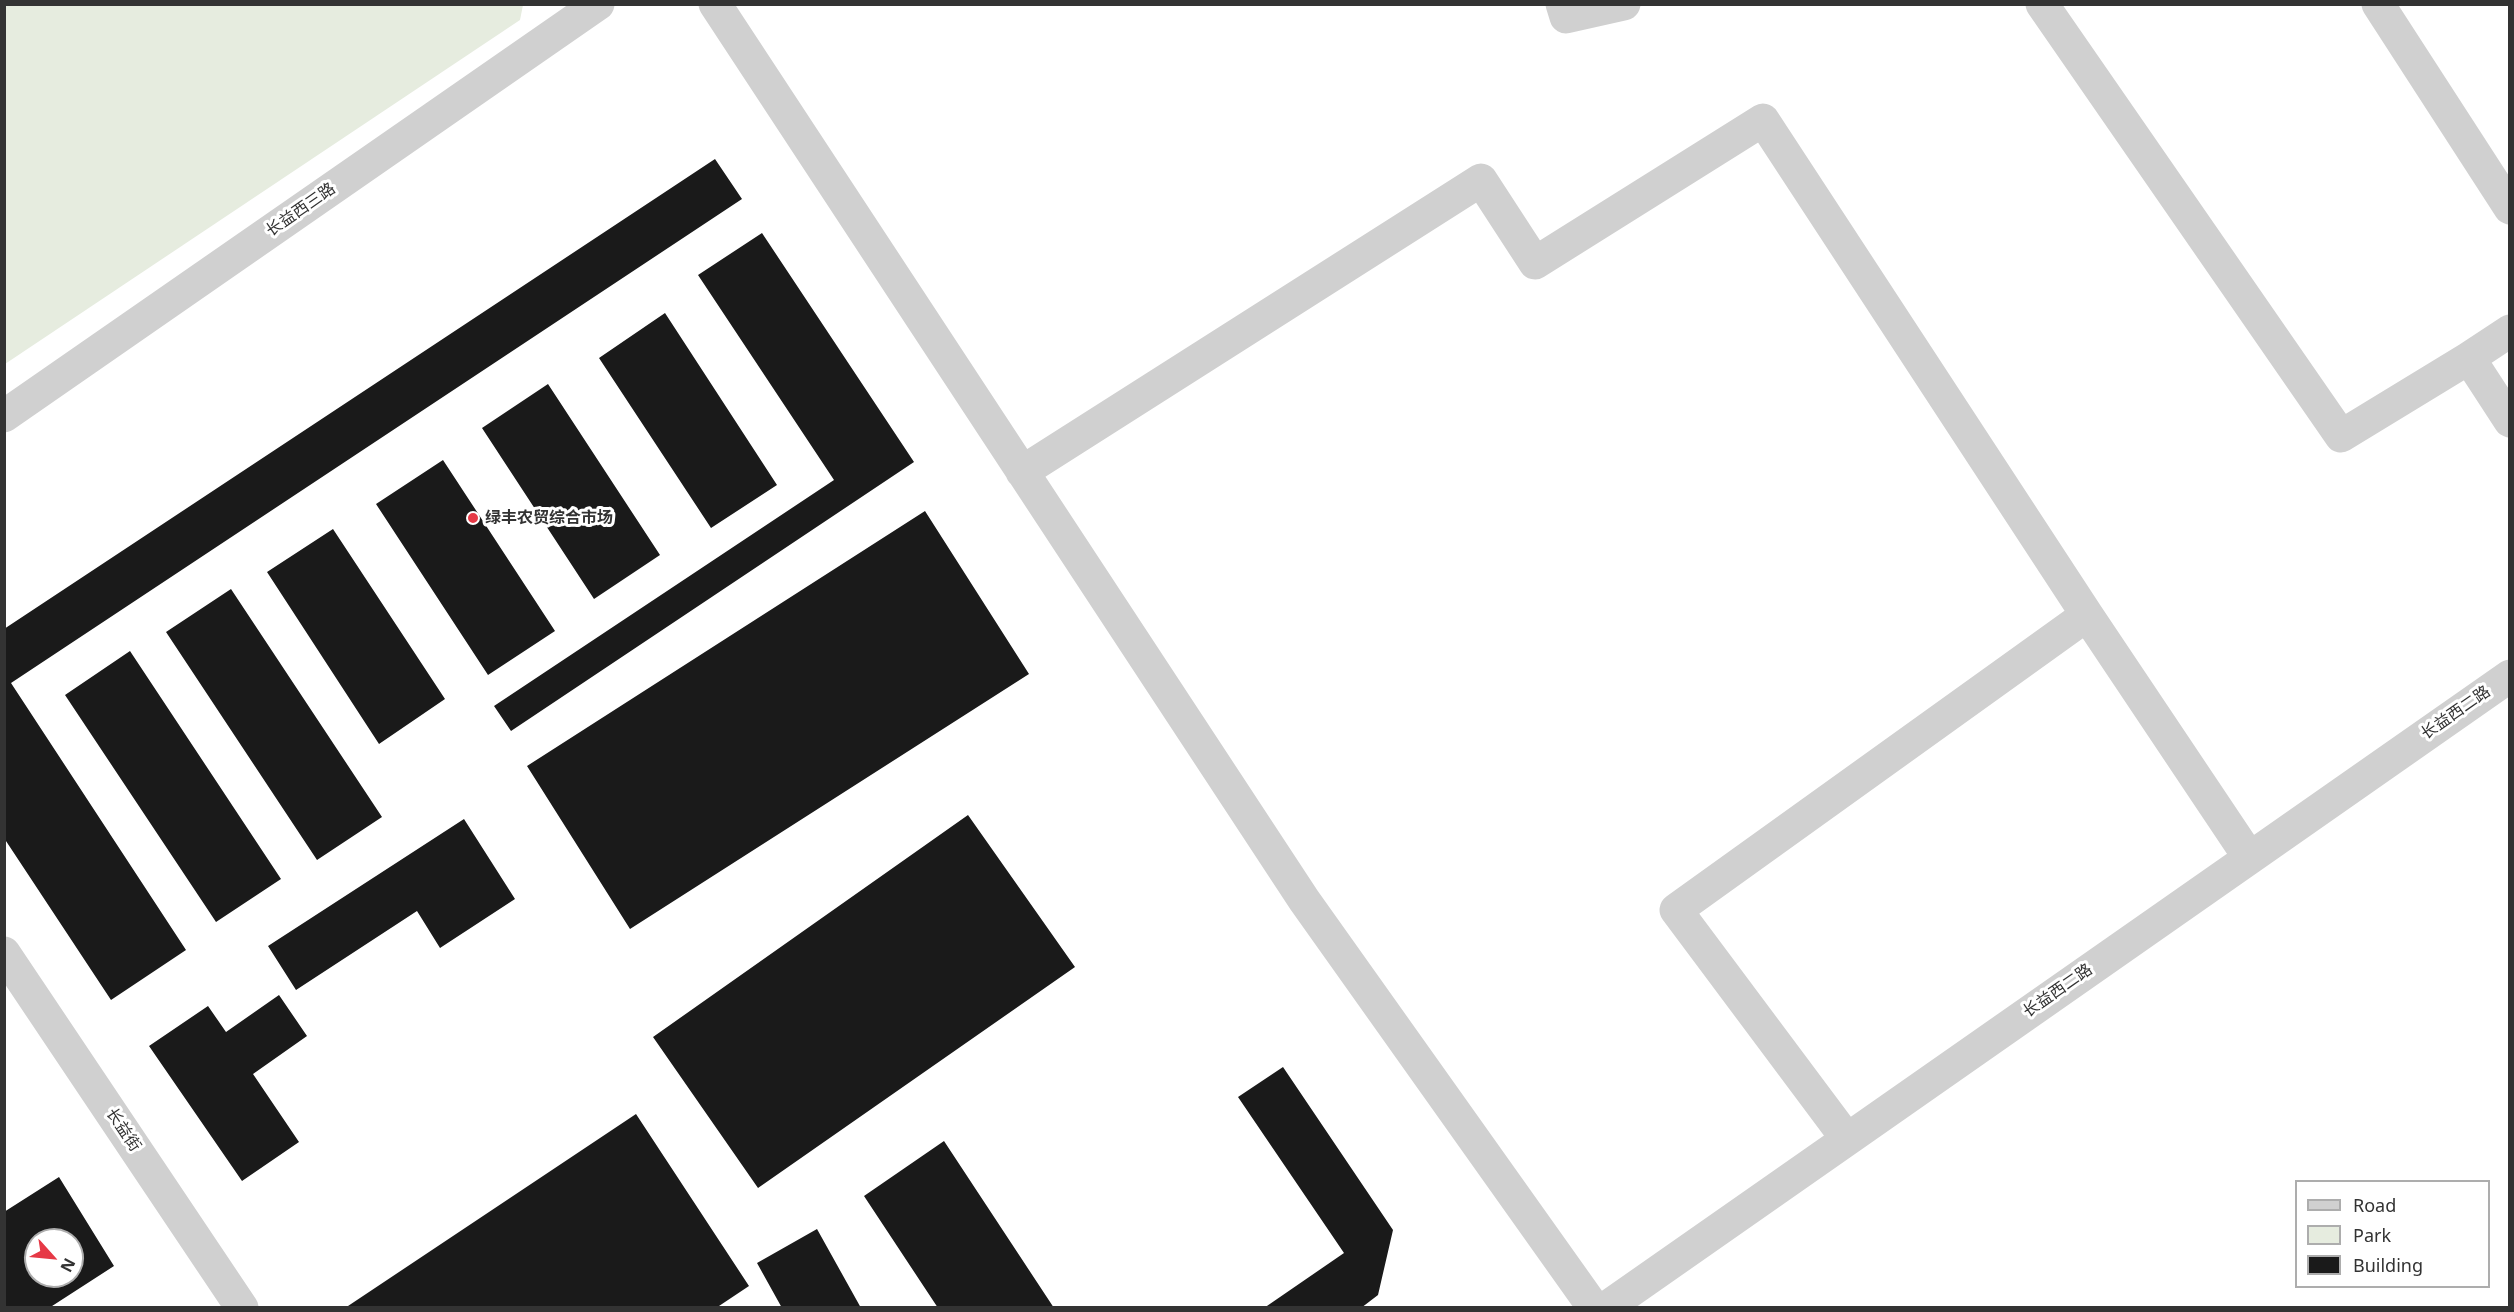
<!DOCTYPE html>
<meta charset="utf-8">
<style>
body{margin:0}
#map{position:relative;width:2514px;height:1312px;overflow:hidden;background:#fff;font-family:"Noto Sans",sans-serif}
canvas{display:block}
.frame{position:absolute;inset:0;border:6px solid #333;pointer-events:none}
.legend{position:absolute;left:2295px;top:1180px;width:195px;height:108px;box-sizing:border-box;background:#fff;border:2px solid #adadad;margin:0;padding:8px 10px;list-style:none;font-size:18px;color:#333}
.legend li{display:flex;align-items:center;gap:12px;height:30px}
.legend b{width:30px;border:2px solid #adadad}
.north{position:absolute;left:24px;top:1228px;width:60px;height:60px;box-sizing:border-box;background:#fff;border:2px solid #adadad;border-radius:50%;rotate:117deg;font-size:16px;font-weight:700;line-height:24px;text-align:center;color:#333}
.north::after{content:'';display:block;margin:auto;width:21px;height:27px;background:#e63946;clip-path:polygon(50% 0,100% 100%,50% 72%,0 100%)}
</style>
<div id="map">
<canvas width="2514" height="1312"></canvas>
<div class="frame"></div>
<ul class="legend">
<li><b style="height:8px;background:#d0d0d0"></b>Road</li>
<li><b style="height:16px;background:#e6ecdf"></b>Park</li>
<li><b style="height:16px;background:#1a1a1a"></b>Building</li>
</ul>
<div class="north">N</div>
</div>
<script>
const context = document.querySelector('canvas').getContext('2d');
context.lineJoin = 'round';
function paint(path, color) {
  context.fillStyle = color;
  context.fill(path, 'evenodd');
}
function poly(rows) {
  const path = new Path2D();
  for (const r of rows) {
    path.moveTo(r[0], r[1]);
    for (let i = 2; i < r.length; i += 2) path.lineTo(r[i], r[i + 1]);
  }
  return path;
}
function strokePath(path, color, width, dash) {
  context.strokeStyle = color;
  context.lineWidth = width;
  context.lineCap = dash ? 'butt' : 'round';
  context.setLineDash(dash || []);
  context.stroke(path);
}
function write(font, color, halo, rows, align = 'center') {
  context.font = font + ' "Noto Sans","Noto Sans SC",sans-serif';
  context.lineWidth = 6;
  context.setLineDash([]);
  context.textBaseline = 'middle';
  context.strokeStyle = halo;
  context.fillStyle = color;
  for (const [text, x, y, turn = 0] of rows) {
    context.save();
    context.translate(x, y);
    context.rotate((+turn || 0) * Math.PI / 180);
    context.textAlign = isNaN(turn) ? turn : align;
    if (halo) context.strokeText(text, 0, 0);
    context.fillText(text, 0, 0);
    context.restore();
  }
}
paint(poly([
 [5,4,523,4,523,5,520,20,5,364]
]), '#e6ecdf');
paint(poly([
 [715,159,742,199,11,683,186,950,111,1000,4,838,4,629],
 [762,233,914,462,511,731,494,706,834,480,698,275],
 [665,313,777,485,711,528,599,358],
 [548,384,660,555,594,599,482,428],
 [443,460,555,631,488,675,376,504],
 [925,511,1029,674,630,929,527,766],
 [333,529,445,699,379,744,267,572],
 [231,589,382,817,317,860,166,632],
 [130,651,281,879,216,922,65,695],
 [968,815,1075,967,758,1188,653,1037],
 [464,819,515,899,440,948,417,911,296,990,268,946],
 [279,995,307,1036,253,1074,299,1142,242,1181,149,1046,208,1006,226,1032],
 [1283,1067,1393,1230,1378,1295,1361,1308,1264,1308,1344,1253,1238,1097],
 [636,1114,749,1286,716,1308,345,1308],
 [944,1141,1054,1308,938,1308,864,1196],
 [59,1177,114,1266,49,1308,4,1308,4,1212],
 [36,1240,72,1240,72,1276,36,1276],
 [817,1229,861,1308,782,1308,757,1263]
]), '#1a1a1a');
strokePath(poly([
 [715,4,1304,900,1594,1308],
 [1562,4,1566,17,1624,4],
 [2042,4,2341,436,2469,358,2510,421],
 [2378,4,2510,208],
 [2469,358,2510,331],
 [4,416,598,4],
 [1022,472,1481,180,1535,263,1763,120,2087,615,2249,857],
 [4,953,242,1308],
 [1847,1139,1676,910,2087,615],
 [1606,1308,2510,676]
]), '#d0d0d0', 33);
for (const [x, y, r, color] of [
 [473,518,6,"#e63946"]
]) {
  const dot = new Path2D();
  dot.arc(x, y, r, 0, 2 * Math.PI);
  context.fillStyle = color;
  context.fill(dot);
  strokePath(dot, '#fff', 2);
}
write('16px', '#333', '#fff', [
 ["长益西三路",301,210,-35],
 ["长益西二路",2456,713,-35],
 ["长益西二路",2058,991,-35],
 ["长益街",123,1130,56]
]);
write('bold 16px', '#333', '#fff', [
 ["绿丰农贸综合市场",485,518]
], 'left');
</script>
